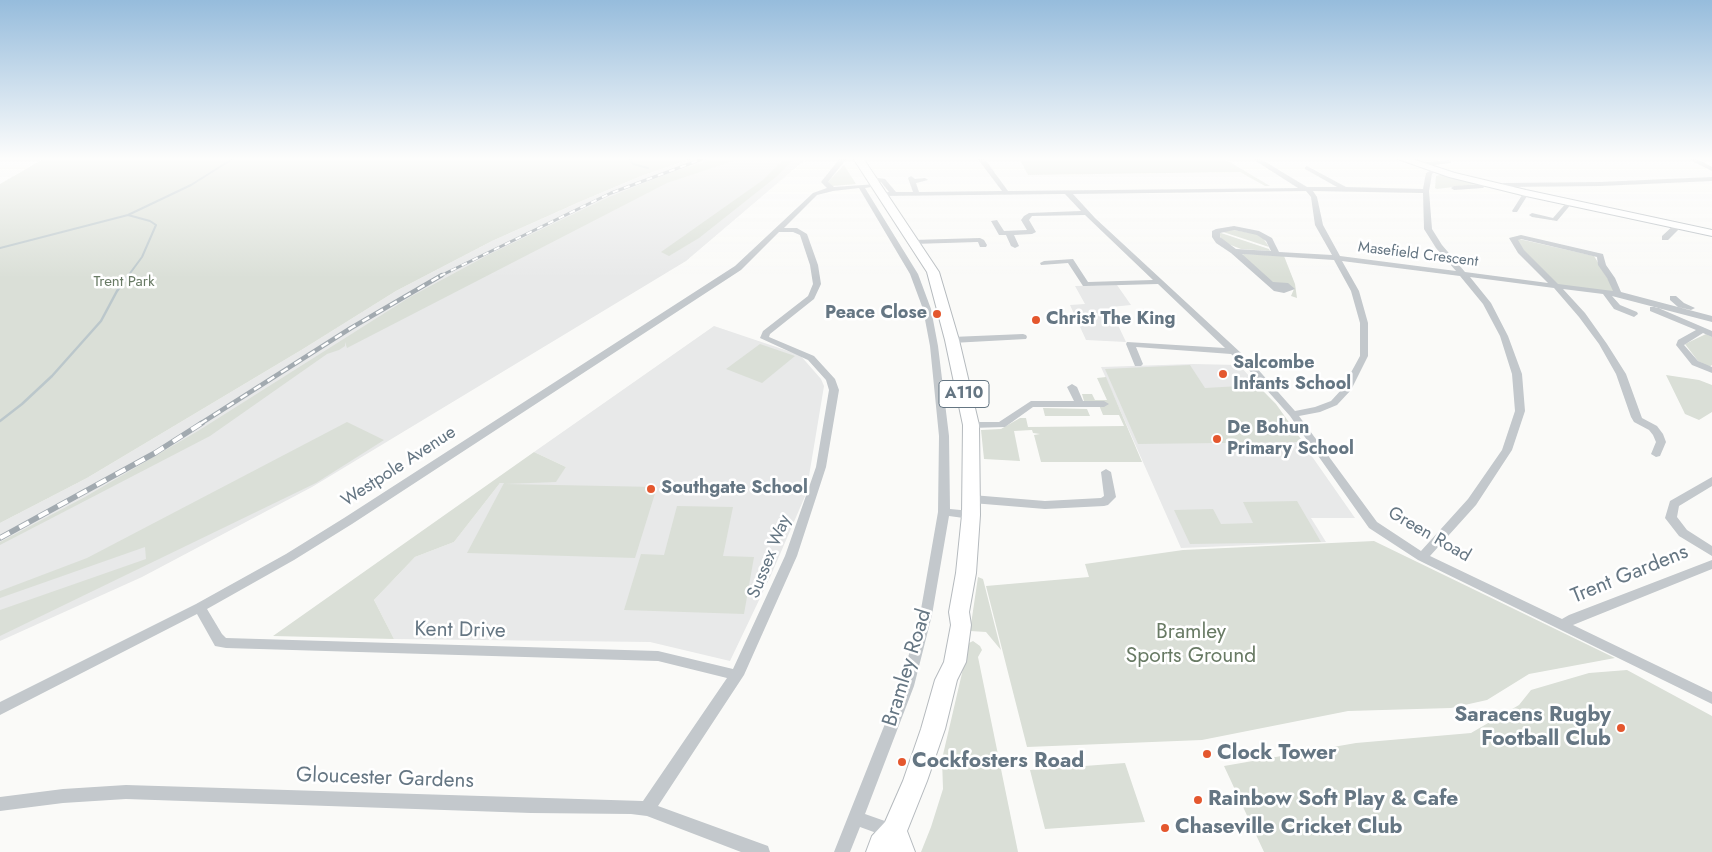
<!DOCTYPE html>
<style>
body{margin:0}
canvas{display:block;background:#fafaf8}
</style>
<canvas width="1712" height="852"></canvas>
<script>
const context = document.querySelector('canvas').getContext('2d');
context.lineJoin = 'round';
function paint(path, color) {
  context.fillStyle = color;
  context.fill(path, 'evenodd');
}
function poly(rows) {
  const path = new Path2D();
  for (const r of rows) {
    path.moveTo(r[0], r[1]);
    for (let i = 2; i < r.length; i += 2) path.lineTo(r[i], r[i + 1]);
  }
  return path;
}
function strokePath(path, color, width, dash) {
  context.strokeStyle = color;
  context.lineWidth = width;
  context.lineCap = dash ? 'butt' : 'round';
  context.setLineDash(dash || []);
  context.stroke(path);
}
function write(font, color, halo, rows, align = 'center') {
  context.font = font + ' Jost,sans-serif';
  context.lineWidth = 5;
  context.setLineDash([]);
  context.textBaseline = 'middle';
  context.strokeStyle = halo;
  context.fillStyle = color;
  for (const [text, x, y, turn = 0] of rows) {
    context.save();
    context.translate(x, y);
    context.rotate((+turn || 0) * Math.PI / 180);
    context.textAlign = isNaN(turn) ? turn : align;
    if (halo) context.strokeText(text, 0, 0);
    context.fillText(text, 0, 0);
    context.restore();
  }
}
paint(poly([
 [693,158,807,158,686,261,312,487,142,577,0,641,0,523,87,478,303,349,396,291,492,241,577,203,641,176],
 [1117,285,1131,305,1111,307,1124,324,1118,325,1126,342,1086,340,1070,305,1085,304,1075,286],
 [714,326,800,355,821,379,824,386,806,494,771,575,730,661,650,642,394,639,374,600,415,557,454,542,500,483,556,481,566,467,534,452],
 [1193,364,1239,365,1276,405,1355,518,1311,518,1326,542,1181,548,1101,367]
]), '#e8e9e9');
paint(poly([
 [45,158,693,158,641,176,577,203,492,241,396,291,303,349,87,478,0,523,0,184],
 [718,158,742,158,667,183,347,348,345,342,345,346,339,350,327,354,210,436,0,545,0,542,85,497,198,431,410,297,488,255,609,197,669,173],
 [785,158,795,158,776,177,699,238,669,256,661,252,763,180],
 [1019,158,1223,158,1270,186,1265,186,1240,172,1028,175],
 [844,165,856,184,832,186,827,183],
 [1439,175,1445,175,1477,184,1437,189,1435,188,1436,176],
 [1228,229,1256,234,1263,238,1269,247,1220,231],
 [1218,232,1269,249,1270,251,1241,249,1223,242],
 [1519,239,1594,256,1614,289,1614,292,1565,287,1556,284,1521,248,1517,241],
 [1244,254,1284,256,1295,284,1297,298,1291,296,1294,289,1271,282,1241,255],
 [1706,334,1712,337,1712,365,1709,367,1698,361,1685,344],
 [760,344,795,356,762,383,726,369],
 [1190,365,1205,388,1257,385,1276,404,1303,442,1138,444,1105,369],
 [1666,375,1699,380,1712,385,1712,412,1699,420,1685,414],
 [1106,377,1142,462,1041,462,1034,435,1040,434,1033,433,1032,430,1014,431,1020,461,984,459,981,430,1001,429,1020,418,1026,418,1028,427,1124,426,1119,415,1103,415,1099,405,1104,404,1102,401,1084,401,1082,394,1092,394,1095,400,1107,400,1097,378],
 [1043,408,1087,409,1090,416,1045,416],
 [347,422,384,440,316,483,0,636,0,610,146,559,145,547,0,598,0,591,87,558],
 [534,452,566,467,556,482,505,484,657,487,635,558,467,553,504,483,500,483,454,542,415,557,374,600,394,639,273,636],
 [1297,501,1321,542,1190,544,1174,510,1213,509,1221,524,1253,523,1243,502],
 [677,506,733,507,723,556,754,557,744,614,624,610,641,554,664,555],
 [1374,541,1615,658,1529,674,1487,700,1451,708,1348,711,1202,740,1027,747,986,586,1089,577,1085,564,1183,550],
 [978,577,983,579,1001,650,986,632,970,631],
 [973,641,980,646,982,650,978,657,1018,852,921,852,931,827,943,789,942,759,969,643],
 [1627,670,1712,716,1712,852,1264,852,1224,766,1356,743,1471,733,1519,705,1531,690,1589,673],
 [1125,763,1145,822,1045,829,1030,770]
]), '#dadfd7');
strokePath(poly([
 [629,158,633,164,648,168],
 [128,215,150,221,156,225,142,257,128,276],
 [0,248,128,215,191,185,234,158]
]), '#bbc7cb', 2);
strokePath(poly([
 [0,421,22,404,52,376,101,321,117,291,129,275]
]), '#bbc7cb', 2.5);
const secondary = poly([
 [1395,158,1409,158,1455,173,1526,190,1712,230,1712,236,1526,196,1449,177,1395,158]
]);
const primary = poly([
 [853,158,863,158,939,272,959,340,979,425,980,515,976,573,969,612,971,625,966,662,957,680,945,729,927,781,907,831,915,852,866,852,872,836,885,822,903,781,921,729,935,680,944,662,951,625,949,612,956,573,962,515,963,425,945,340,927,272,853,158]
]);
strokePath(secondary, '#b3babf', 2);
strokePath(primary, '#b5babe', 2);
paint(poly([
 [840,158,847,158,828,182,834,187,877,184,877,186,865,188,918,274,931,309,938,346,949,436,950,509,971,511,975,512,977,515,975,518,971,519,949,516,932,615,914,686,865,814,899,826,901,831,899,836,893,839,860,827,850,852,834,852,900,686,920,615,938,512,939,436,930,346,923,309,910,274,859,188,833,191,817,195,784,228,797,228,807,234,818,265,821,284,814,299,770,334,769,337,814,356,835,379,839,390,826,467,797,556,744,675,658,806,768,846,770,852,741,852,647,816,631,814,531,813,126,799,63,803,0,811,0,797,63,789,126,785,643,801,727,678,658,661,226,648,215,646,197,614,0,715,0,702,196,604,286,554,344,518,735,266,813,193,827,188,821,182,840,158],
 [779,232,793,232,800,235,810,265,813,284,808,296,763,331,760,338,808,360,826,380,829,390,816,467,785,556,733,669,658,651,226,638,222,634,207,609,294,560,352,524,741,270,779,232],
 [977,158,984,158,1008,191,1298,188,1251,158,1259,158,1307,187,1337,187,1305,169,1305,167,1307,166,1346,187,1423,189,1426,173,1435,168,1438,170,1432,174,1429,191,1432,229,1442,245,1465,272,1548,283,1518,253,1509,238,1521,235,1603,254,1606,265,1615,278,1621,292,1712,316,1712,322,1612,296,1620,305,1637,312,1638,314,1634,317,1614,309,1603,294,1563,289,1585,313,1607,344,1626,374,1642,418,1657,426,1663,434,1666,442,1660,456,1656,457,1651,454,1656,442,1653,435,1649,430,1634,422,1631,417,1616,374,1599,344,1579,317,1554,288,1470,277,1491,303,1508,336,1522,374,1525,411,1512,450,1476,505,1430,556,1562,619,1569,615,1712,560,1712,569,1573,625,1712,692,1712,704,1418,560,1369,528,1290,416,1248,369,1231,354,1136,347,1143,364,1141,366,1135,366,1126,344,1127,342,1225,348,1158,284,1086,286,1083,286,1068,263,1041,265,1040,263,1044,261,1073,259,1088,282,1153,280,1085,215,1032,216,1029,220,1036,232,1032,234,1014,235,1019,246,1015,248,1011,246,1006,235,999,235,991,221,997,220,1004,231,1027,230,1021,220,1024,216,1029,213,1081,211,1065,194,881,196,879,195,879,193,889,192,881,182,868,179,871,177,885,179,896,192,913,192,908,178,911,176,915,179,925,178,928,180,916,183,919,192,1002,191,977,158],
 [1306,191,1311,197,1315,225,1332,255,1279,252,1272,238,1259,231,1234,226,1216,229,1212,231,1212,237,1216,243,1231,253,1274,291,1284,293,1295,289,1288,283,1273,282,1242,254,1334,260,1351,291,1360,323,1360,356,1342,389,1331,401,1315,407,1295,411,1254,365,1095,218,1073,194,1306,191],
 [1313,191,1423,193,1424,229,1436,248,1456,271,1340,256,1323,225,1317,197,1313,191],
 [1234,230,1257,235,1266,241,1271,251,1236,249,1220,237,1220,233,1234,230],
 [1521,239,1597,257,1598,265,1607,278,1613,291,1558,284,1524,250,1518,240,1521,239],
 [1342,261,1460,276,1483,304,1500,336,1512,374,1515,411,1502,450,1468,499,1421,551,1377,522,1299,416,1320,412,1337,405,1351,390,1368,356,1368,323,1359,291,1342,261],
 [1686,158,1695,158,1712,167,1712,171,1686,158],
 [1448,160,1451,162,1450,163,1418,167,1415,165,1418,163,1448,160],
 [1712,177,1712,181,1600,186,1504,187,1500,189,1497,187,1503,183,1600,182,1712,177],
 [1485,181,1488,183,1483,188,1454,190,1451,188,1454,186,1481,184,1485,181],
 [1524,192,1529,193,1517,212,1513,212,1512,211,1524,192],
 [1569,201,1572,203,1557,221,1532,217,1529,215,1532,213,1553,218,1567,202,1569,201],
 [1675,224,1682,226,1668,240,1662,240,1662,236,1675,224],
 [980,238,984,240,987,245,986,247,980,247,978,242,913,244,909,242,913,240,980,238],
 [1670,296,1676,296,1684,303,1695,308,1691,310,1678,307,1670,300,1670,296],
 [1650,307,1656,307,1712,331,1712,337,1703,333,1684,345,1698,361,1712,367,1712,373,1692,365,1676,345,1678,340,1696,330,1650,311,1650,307],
 [1023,334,1026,335,1027,337,1026,339,952,343,948,340,952,337,1023,334],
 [1072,384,1077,387,1083,401,1104,401,1109,404,1104,407,1033,407,1005,427,971,428,966,425,971,422,999,422,1031,401,1074,401,1067,387,1072,384],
 [1106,469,1111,472,1116,497,1108,505,1104,506,1045,509,972,503,968,502,966,499,968,496,972,495,1045,501,1101,498,1104,496,1101,472,1106,469],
 [1712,477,1712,486,1679,506,1677,517,1687,530,1712,546,1712,556,1679,536,1665,518,1670,501,1712,477]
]), '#c3c8cc');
paint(secondary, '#fff');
paint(primary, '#fff');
const railFar2 = poly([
 [440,276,611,193,705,158]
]);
const railFar1 = poly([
 [200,424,351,328,442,275]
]);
const rail = poly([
 [0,538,155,453,202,423]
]);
strokePath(railFar2, '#a2aab0', 3);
strokePath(railFar1, '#a2aab0', 4.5);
strokePath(rail, '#a2aab0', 5.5);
strokePath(railFar2, '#fff', 2, [6]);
strokePath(railFar1, '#fff', 2.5, [8]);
strokePath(rail, '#fff', 4, [11]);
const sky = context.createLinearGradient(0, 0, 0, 278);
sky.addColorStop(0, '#96bcdc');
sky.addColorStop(0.57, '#fdfdfc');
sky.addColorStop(1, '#fdfdfc00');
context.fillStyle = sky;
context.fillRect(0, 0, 1712, 278);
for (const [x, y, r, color] of [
 [937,314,5,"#e4572e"],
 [1036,320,5,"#e4572e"],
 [1223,374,5,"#e4572e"],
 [1217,439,5,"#e4572e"],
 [651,489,5,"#e4572e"],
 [1621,728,5,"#e4572e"],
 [1207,754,5,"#e4572e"],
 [902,762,5,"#e4572e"],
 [1198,800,5,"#e4572e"],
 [1165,828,5,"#e4572e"]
]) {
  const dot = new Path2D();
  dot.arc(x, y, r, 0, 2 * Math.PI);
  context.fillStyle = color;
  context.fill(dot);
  strokePath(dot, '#fff', 2);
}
write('15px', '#657683', '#fff', [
 ["Masefield Crescent",1418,255,7]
]);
write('15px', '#687a64', '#fff', [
 ["Trent Park",124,282]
]);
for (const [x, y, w] of [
 [964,394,50]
]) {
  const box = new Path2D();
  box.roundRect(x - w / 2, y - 13.5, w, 27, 4);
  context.fillStyle = '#fff';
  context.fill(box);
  strokePath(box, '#657683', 1);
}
write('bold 16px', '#657683', null, [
 ["A110",964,394]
]);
write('bold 18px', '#657683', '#fff', [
 ["Peace Close",927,314,"right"],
 ["Christ The King",1046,320],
 ["Salcombe",1233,364],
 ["Infants School",1233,385],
 ["De Bohun",1227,429],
 ["Primary School",1227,450],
 ["Southgate School",661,489]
], 'left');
write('18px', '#657683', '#fff', [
 ["Westpole Avenue",399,467,-33],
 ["Green Road",1429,535,30],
 ["Sussex Way",770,557,-68]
]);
write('21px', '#657683', '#fff', [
 ["Trent Gardens",1630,575,-22],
 ["Kent Drive",460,631,1],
 ["Bramley Road",908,668,-73],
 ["Gloucester Gardens",385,779,2]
]);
write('21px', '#687a64', '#fff', [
 ["Bramley",1191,633],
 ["Sports Ground",1191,657]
]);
write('bold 21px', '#657683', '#fff', [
 ["Saracens Rugby",1611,716,"right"],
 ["Football Club",1611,740,"right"],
 ["Clock Tower",1217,754],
 ["Cockfosters Road",912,762],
 ["Rainbow Soft Play & Cafe",1208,800],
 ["Chaseville Cricket Club",1175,828]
], 'left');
</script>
